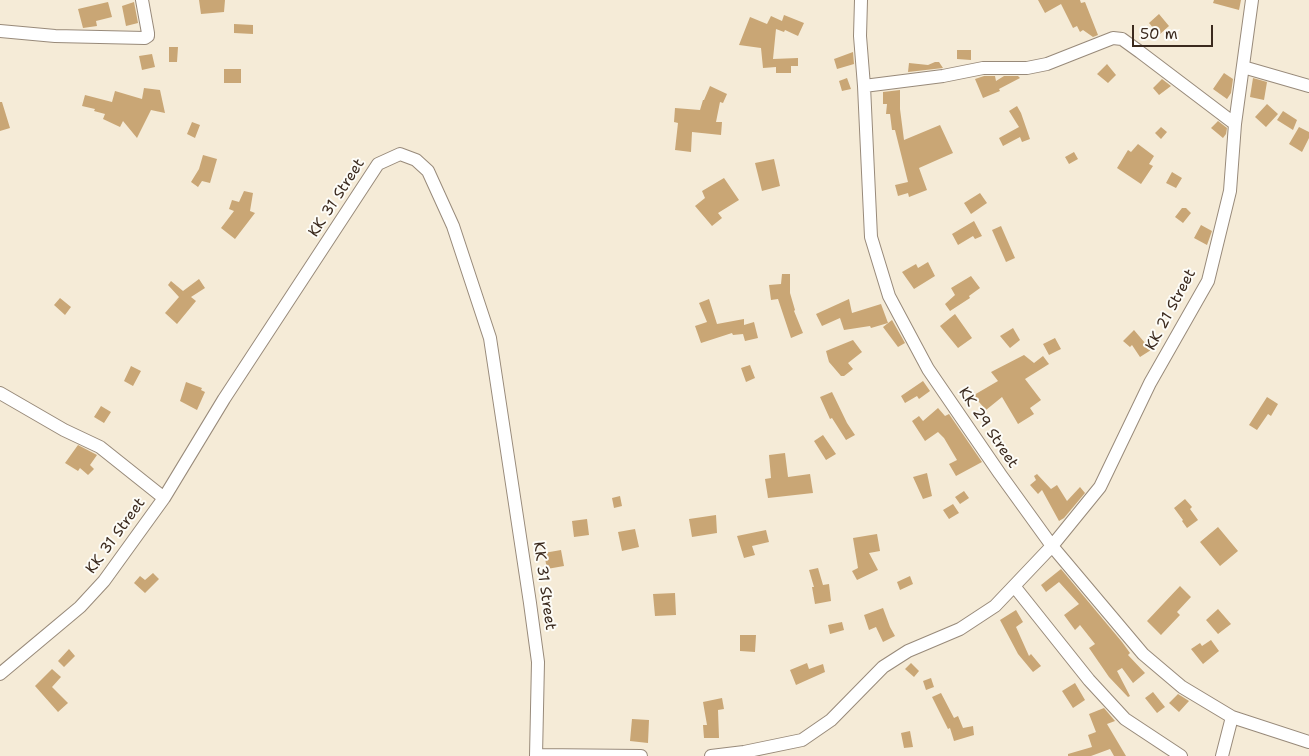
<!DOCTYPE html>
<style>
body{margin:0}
#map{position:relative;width:1309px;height:756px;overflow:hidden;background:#f5ebd7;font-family:"Shantell Sans",sans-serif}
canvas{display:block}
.scale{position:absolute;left:1132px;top:25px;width:81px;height:22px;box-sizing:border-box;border:2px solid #3b2a1e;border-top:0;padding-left:6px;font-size:15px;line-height:18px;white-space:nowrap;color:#3b2a1e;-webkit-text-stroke:4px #fdfcf7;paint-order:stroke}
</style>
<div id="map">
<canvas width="1309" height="756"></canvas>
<div class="scale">50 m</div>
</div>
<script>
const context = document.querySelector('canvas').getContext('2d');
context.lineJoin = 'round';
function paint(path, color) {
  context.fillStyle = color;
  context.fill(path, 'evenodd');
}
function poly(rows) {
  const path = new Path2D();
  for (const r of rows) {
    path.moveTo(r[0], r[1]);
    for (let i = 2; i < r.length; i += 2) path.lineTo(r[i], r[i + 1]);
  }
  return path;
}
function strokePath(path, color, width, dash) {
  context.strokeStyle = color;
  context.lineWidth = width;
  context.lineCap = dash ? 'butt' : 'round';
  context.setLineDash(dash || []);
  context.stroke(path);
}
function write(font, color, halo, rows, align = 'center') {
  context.font = font + ' "Shantell Sans",sans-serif';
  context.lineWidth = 4;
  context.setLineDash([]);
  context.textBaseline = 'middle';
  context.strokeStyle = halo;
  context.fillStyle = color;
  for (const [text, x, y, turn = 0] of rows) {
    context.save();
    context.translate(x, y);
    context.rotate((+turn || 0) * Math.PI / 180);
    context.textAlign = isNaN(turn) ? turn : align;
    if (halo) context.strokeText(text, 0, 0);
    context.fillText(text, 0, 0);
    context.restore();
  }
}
paint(poly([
 [199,0,225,0,224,12,201,14],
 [1038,0,1080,0,1081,3,1085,2,1098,35,1093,37,1083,30,1080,32,1077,26,1073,28,1061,4,1045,13],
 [1214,0,1241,0,1239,10,1213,3],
 [108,2,112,17,96,21,97,26,83,28,78,9],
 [134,2,138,23,126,26,122,6],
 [1159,14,1169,26,1159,35,1149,23],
 [784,15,804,23,798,36,785,30,784,32,776,29,773,59,798,58,798,66,791,66,791,73,776,73,776,67,763,68,761,48,739,45,750,17,767,24,771,16,782,21],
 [234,24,253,25,253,34,234,33],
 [169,47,178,47,177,62,169,62],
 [957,50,971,50,971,60,957,59],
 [853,52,854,64,837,69,834,59],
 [152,54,155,67,142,70,139,56],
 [935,62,939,62,943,68,908,72,909,63,928,65],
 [1107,64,1116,75,1108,83,1097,74],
 [224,69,241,69,241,83,224,83],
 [1224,73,1233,79,1231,93,1227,99,1213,89],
 [984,76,995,76,996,81,1004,76,1018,76,1020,78,999,89,1000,91,983,98,975,79],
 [847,78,851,89,842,91,839,81],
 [1253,78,1267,82,1264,100,1250,97],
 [1162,79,1171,86,1159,95,1153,88],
 [710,86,727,94,723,103,720,102,716,122,722,122,721,135,692,132,691,152,675,150,678,123,674,122,675,108,700,110,703,100,704,100],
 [144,88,160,90,165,113,151,110,137,138,123,121,120,127,103,119,105,114,94,111,95,109,82,106,85,95,112,102,115,91,142,99],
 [900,90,900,109,904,140,940,125,953,153,919,168,927,190,909,197,908,193,898,196,895,185,908,182,895,130,892,130,890,114,886,114,887,104,883,104,883,92],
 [0,102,2,102,10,128,0,131],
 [1267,104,1278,114,1266,127,1255,117],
 [1017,106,1021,113,1030,139,1022,142,1020,137,1003,146,999,138,1019,127,1009,111],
 [1283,111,1297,120,1293,130,1277,120],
 [1218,121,1227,128,1226,134,1223,138,1211,128],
 [192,122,200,125,195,138,187,134],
 [1161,127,1167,132,1161,139,1155,133],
 [1299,127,1309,132,1309,138,1302,152,1289,144],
 [1138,144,1154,156,1149,164,1153,166,1141,184,1117,168,1128,150,1131,152],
 [1074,152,1078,159,1069,164,1065,157],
 [203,155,217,159,210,183,202,181,198,187,191,182,199,169],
 [774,159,780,186,762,191,755,163],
 [1172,172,1182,178,1176,188,1166,183],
 [724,178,739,200,718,213,722,218,712,226,695,206,705,198,702,191],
 [244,191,253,193,250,211,255,213,235,239,221,228,234,211,229,209,232,200,239,202],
 [980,193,987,203,971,214,964,203],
 [1182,208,1186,208,1191,213,1183,223,1175,217],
 [974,221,982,236,975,239,973,236,958,245,952,234],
 [1201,225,1212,231,1207,245,1194,238],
 [1001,226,1015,258,1006,262,992,230],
 [928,262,935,276,914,289,902,272,916,264,918,268],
 [782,274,790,274,790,293,795,310,794,311,803,333,791,338,778,299,771,300,769,285,781,284],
 [971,276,980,288,969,296,970,298,950,311,945,304,955,295,951,288],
 [199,279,205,288,191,297,196,301,177,324,165,313,179,297,168,285,171,281,183,291],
 [60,298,71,307,65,315,54,305],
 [709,299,717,324,744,319,744,325,754,322,758,338,745,341,743,334,733,335,732,333,701,343,695,326,707,322,699,303],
 [849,299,852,313,881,304,888,323,871,328,870,326,844,330,840,318,822,326,816,314],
 [955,314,972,338,958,348,940,326],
 [892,320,905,343,898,347,883,327],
 [1013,328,1020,340,1010,348,1000,336],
 [1134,330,1151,350,1140,357,1132,345,1130,347,1123,341],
 [1055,338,1061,349,1049,355,1043,344],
 [853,340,862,352,848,363,853,369,844,376,841,376,829,362,826,351],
 [1024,355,1034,363,1043,356,1049,364,1025,379,1041,400,1030,408,1034,414,1018,424,1002,397,986,410,979,402,978,402,974,395,998,381,991,372],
 [750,365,755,378,746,382,741,368],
 [131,366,141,371,133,386,124,381],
 [923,381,930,391,919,399,917,396,905,403,901,396],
 [186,382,202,388,201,390,205,392,197,410,180,401],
 [832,392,847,423,855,435,846,440,832,418,830,419,820,397],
 [1267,397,1278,404,1271,416,1268,414,1257,430,1249,425],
 [101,406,111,412,104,423,94,417],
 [938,408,945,416,949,414,982,462,956,476,949,464,957,460,944,438,938,432,925,441,912,421,919,416,923,421],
 [823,435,836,454,826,460,814,441],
 [78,445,97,455,90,465,94,469,88,475,80,468,78,471,65,463],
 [785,453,788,477,810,474,813,493,768,498,765,479,771,478,769,455],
 [927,473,932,496,923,499,913,477],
 [1037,474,1051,489,1057,485,1067,501,1080,487,1085,493,1064,518,1059,521,1042,490,1038,494,1030,485,1036,480,1034,476],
 [964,491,969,498,960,504,955,497],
 [620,496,622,506,614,508,612,498],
 [1185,499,1192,507,1190,509,1198,520,1187,528,1182,521,1183,520,1174,508],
 [953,504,959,513,949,519,943,510],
 [716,515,717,533,692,537,689,519],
 [587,519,589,535,574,537,572,521],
 [1218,527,1238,551,1220,566,1200,542],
 [635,529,639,547,622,551,618,532],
 [766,530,769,542,752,546,755,555,744,558,737,536],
 [877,534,880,551,869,553,878,570,857,580,852,571,858,568,853,538],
 [561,550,564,566,547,569,544,553],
 [818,568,823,585,829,584,831,601,815,604,812,587,814,587,809,570],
 [1061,569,1122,642,1130,653,1128,655,1145,673,1133,683,1122,668,1117,671,1130,696,1128,697,1109,677,1089,648,1095,644,1080,625,1075,630,1064,615,1079,604,1059,582,1046,592,1041,585],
 [153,573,159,579,145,593,134,583,140,576,145,580],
 [910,576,913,584,900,590,897,582],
 [1180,586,1191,597,1177,612,1180,615,1161,635,1147,621],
 [675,593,676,615,655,616,653,594],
 [883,608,890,627,895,636,883,642,876,627,869,630,864,615],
 [1218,609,1231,624,1218,634,1206,620],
 [1016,610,1023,622,1016,627,1029,656,1031,654,1041,666,1033,672,1018,654,1000,620],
 [842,622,844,630,830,634,828,625],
 [740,635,756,635,755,652,740,651],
 [1211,640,1219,651,1203,664,1191,649,1200,643,1202,646],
 [69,649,75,656,64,667,58,661],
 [807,663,809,669,823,664,825,672,796,685,790,670],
 [911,663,919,671,914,677,905,669],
 [52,669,61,677,52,687,68,703,58,712,35,686],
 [931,678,934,687,926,690,923,681],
 [1075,683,1085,700,1073,708,1062,691],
 [1153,692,1165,707,1157,713,1145,698],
 [941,693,954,718,958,716,963,728,973,726,974,735,954,741,950,728,948,729,932,697],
 [1178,694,1189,701,1179,712,1169,703],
 [722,698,724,709,718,710,719,738,704,738,703,725,707,725,703,702],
 [1104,708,1115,721,1107,724,1126,756,1114,756,1110,749,1091,756,1068,756,1068,754,1092,747,1088,735,1096,732,1089,714],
 [632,719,649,720,648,743,630,741],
 [910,731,913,747,904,748,901,733]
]), '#c9a675');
const street = poly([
 [861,0,860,36,864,86,871,237,889,296,928,369,1000,474,1052,546,1143,654,1182,687,1232,717,1309,742],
 [0,31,55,36,145,38,148,36,148,33,142,0],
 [1243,67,1309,86],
 [864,86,943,76,983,68,1027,68,1047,64,1113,38,1122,39,1140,52,1235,124],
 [0,393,64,430,100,447,164,498],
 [1014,586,1089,680,1125,719,1181,756],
 [0,674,80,607,104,581,164,498,224,399,378,164,400,154,416,160,428,171,453,226,490,338,530,603,538,662,536,756],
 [536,755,641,756],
 [711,756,744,752,802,740,831,720,883,667,908,651,960,629,995,606,1052,546,1100,487,1150,383,1208,281,1230,191,1235,124,1252,0],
 [1222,756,1232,717]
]);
strokePath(street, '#988a7a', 14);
strokePath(street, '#fff', 12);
write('15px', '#3b2a1e', '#fdfcf7', [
 ["KK 31 Street",337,198,-57],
 ["KK 21 Street",1171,310,-62],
 ["KK 29 Street",988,428,56],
 ["KK 31 Street",116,536,-54],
 ["KK 31 Street",544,586,82]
]);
</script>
